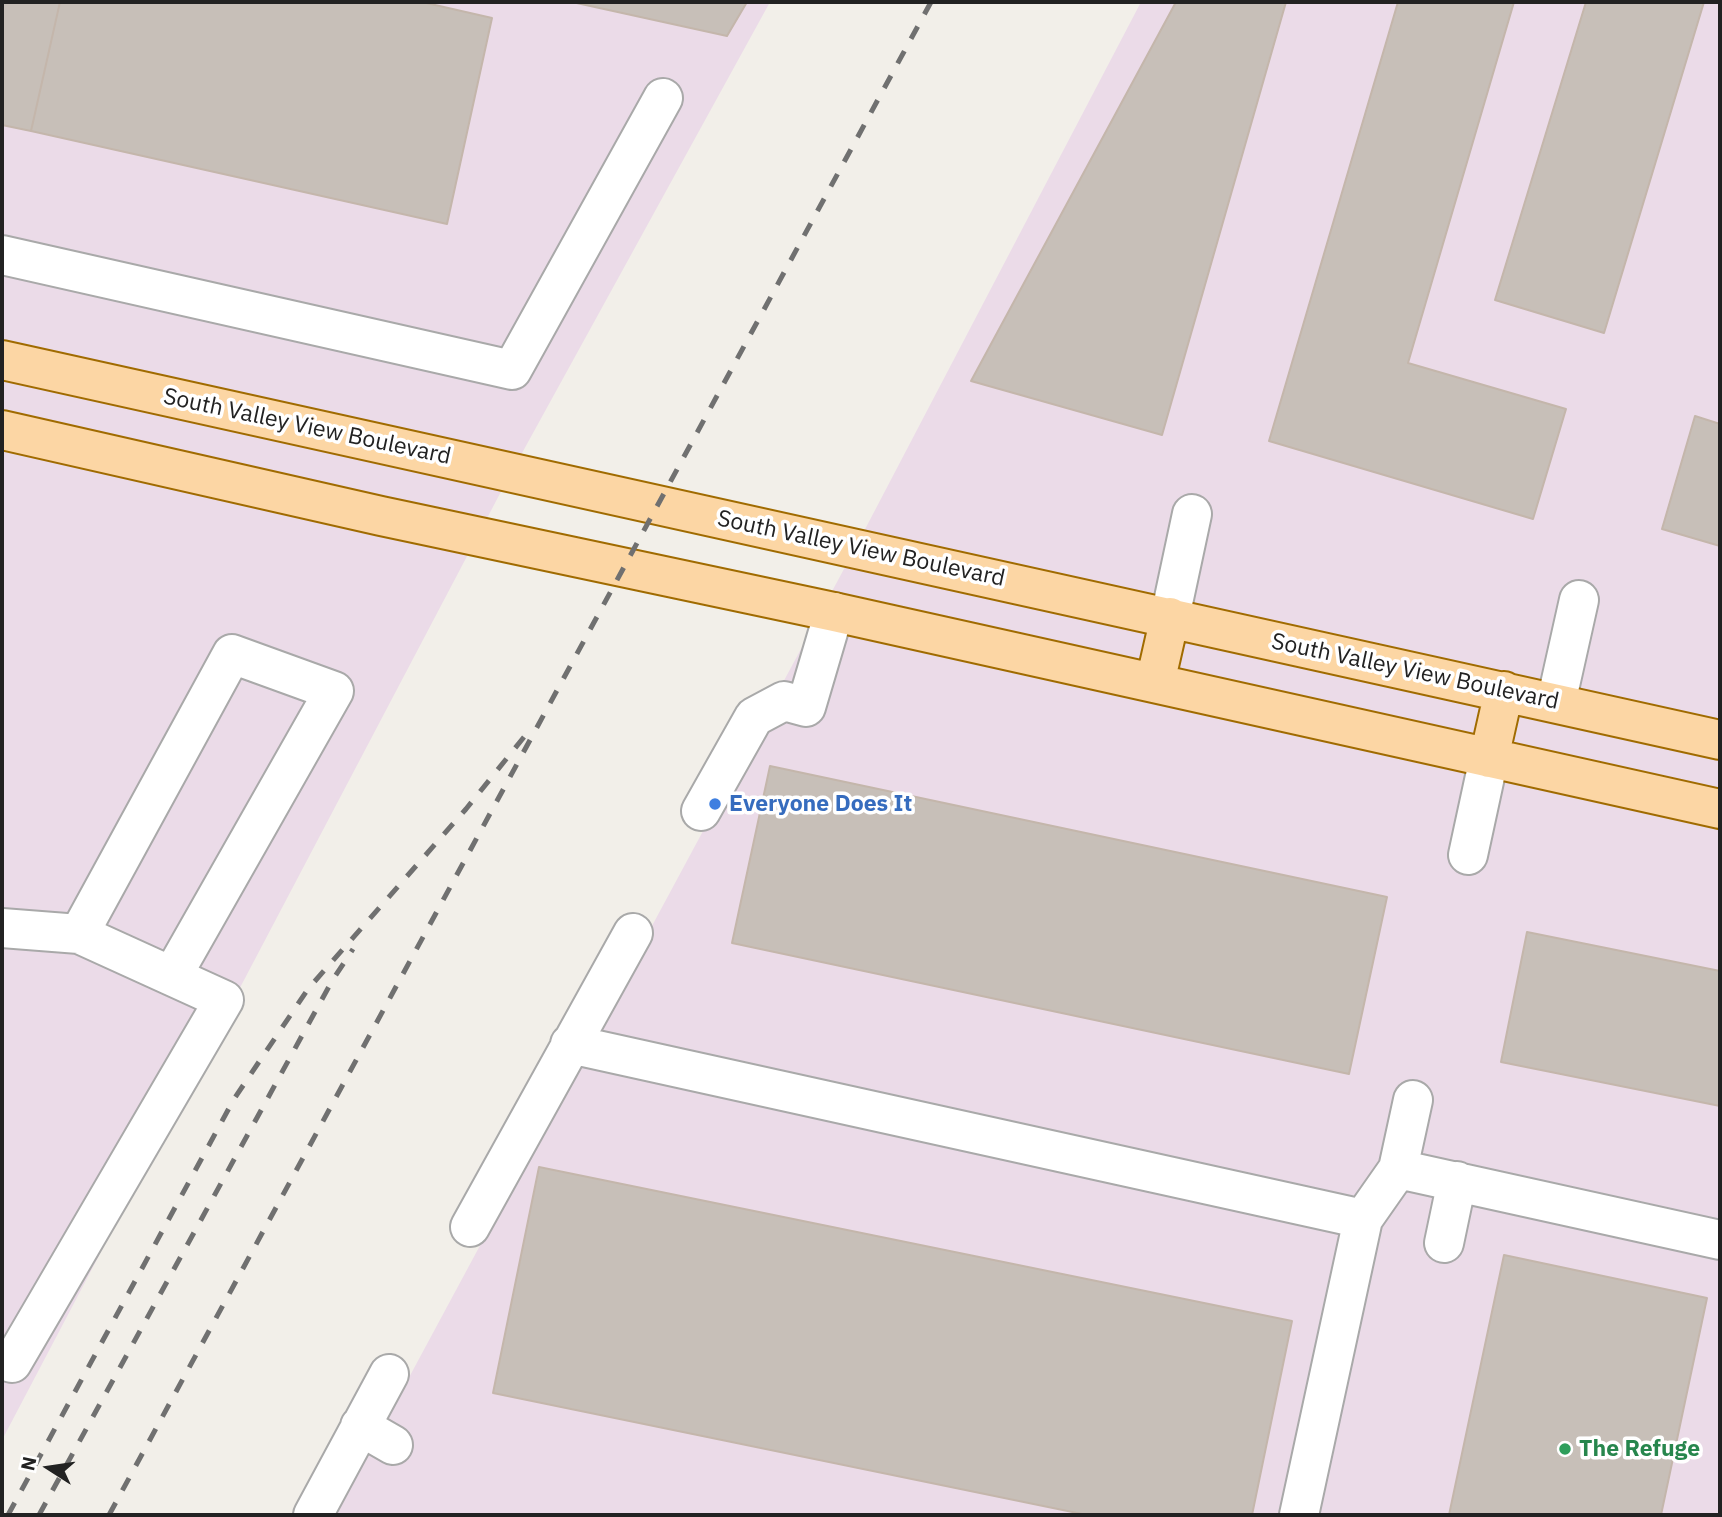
<!DOCTYPE html>
<style>
body{margin:0}
#map{position:relative;width:1722px;height:1517px;overflow:hidden;background:#f2efe9;font-family:"IBM Plex Sans",sans-serif}
canvas{display:block}
.frame{position:absolute;inset:0;border:4px solid #222;pointer-events:none}
.north{position:absolute;left:14px;top:1433px;width:70px;height:70px;-webkit-text-stroke:5px #fff;paint-order:stroke;rotate:282deg;font-size:19px;font-weight:700;line-height:28px;text-align:center;color:#222}
.north::after{content:'';display:block;margin:auto;width:24px;height:32px;background:#222;clip-path:polygon(50% 0,100% 100%,50% 72%,0 100%)}
</style>
<div id="map">
<canvas width="1722" height="1517"></canvas>
<div class="frame"></div>
<div class="north">N</div>
</div>
<script>
const context = document.querySelector('canvas').getContext('2d');
context.lineJoin = 'round';
function paint(path, color) {
  context.fillStyle = color;
  context.fill(path, 'evenodd');
}
function poly(rows) {
  const path = new Path2D();
  for (const r of rows) {
    path.moveTo(r[0], r[1]);
    for (let i = 2; i < r.length; i += 2) path.lineTo(r[i], r[i + 1]);
  }
  return path;
}
function strokePath(path, color, width, dash) {
  context.strokeStyle = color;
  context.lineWidth = width;
  context.lineCap = dash ? 'butt' : 'round';
  context.setLineDash(dash || []);
  context.stroke(path);
}
function write(font, color, halo, rows, align = 'center') {
  context.font = font + ' "IBM Plex Sans",sans-serif';
  context.lineWidth = 7;
  context.setLineDash([]);
  context.textBaseline = 'middle';
  context.strokeStyle = halo;
  context.fillStyle = color;
  for (const [text, x, y, turn = 0] of rows) {
    context.save();
    context.translate(x, y);
    context.rotate((+turn || 0) * Math.PI / 180);
    context.textAlign = isNaN(turn) ? turn : align;
    if (halo) context.strokeText(text, 0, 0);
    context.fillText(text, 0, 0);
    context.restore();
  }
}
paint(poly([
 [2,2,770,2,505,484,2,1440],
 [1141,2,1720,2,1720,1515,335,1515,851,556]
]), '#ebdbe8');
const building = poly([
 [2,2,60,2,31,131,2,125,2,2],
 [60,2,422,2,492,18,447,224,31,131,60,2],
 [572,2,747,2,727,36,572,2],
 [1176,2,1286,2,1162,435,971,381,1176,2],
 [1398,2,1514,2,1408,363,1566,409,1533,519,1269,441,1398,2],
 [1586,2,1704,2,1604,333,1495,300,1586,2],
 [1695,416,1720,424,1720,546,1662,529,1695,416],
 [770,766,1387,897,1349,1074,732,943,770,766],
 [1527,932,1720,971,1720,1106,1501,1062,1527,932],
 [539,1167,1292,1321,1252,1515,1087,1515,493,1393,539,1167],
 [1504,1255,1707,1298,1661,1515,1449,1515,1504,1255]
]);
paint(building, '#c7bfb8');
strokePath(building, '#c4b6ab', 2);
const minor = poly([
 [2,255,512,370,663,98],
 [1170,617,1192,514],
 [1556,703,1579,600],
 [701,811,754,717,784,701,806,707,834,612],
 [1468,855,1489,758],
 [2,928,79,934,224,1000,12,1363,2,1360],
 [79,934,232,654,334,691,172,976],
 [570,1044,1363,1219],
 [1413,1100,1398,1169,1720,1240],
 [470,1227,633,933],
 [1444,1243,1457,1181],
 [360,1426,393,1445],
 [313,1515,389,1374],
 [1299,1515,1363,1219,1398,1169]
]);
const major = poly([
 [2,360,1720,740],
 [2,430,381,516,834,612,1720,809],
 [1155,683,1170,617],
 [1489,758,1504,691]
]);
strokePath(minor, '#a9a9a9', 42);
strokePath(major, '#a06b00', 42);
strokePath(minor, '#fff', 38);
strokePath(major, '#fcd6a4', 38);
strokePath(poly([
 [8,1515,234,1099,308,989,466,809,524,737],
 [39,1515,332,981,353,949],
 [109,1515,931,2]
]), '#707070', 5, [14, 14]);
for (const [x, y, r, color] of [
 [715,804,7,"#3f7fe0"],
 [1565,1449,7,"#2e9e5b"]
]) {
  const dot = new Path2D();
  dot.arc(x, y, r, 0, 2 * Math.PI);
  context.fillStyle = color;
  context.fill(dot);
  strokePath(dot, '#fff', 2.5);
}
write('23px', '#222', '#fff', [
 ["South Valley View Boulevard",307,427,12],
 ["South Valley View Boulevard",861,549,12],
 ["South Valley View Boulevard",1415,672,12]
]);
write('bold 23px', '#366cbe', '#fff', [
 ["Everyone Does It",729,804]
], 'left');
write('bold 23px', '#27864d', '#fff', [
 ["The Refuge",1579,1449]
], 'left');
</script>
